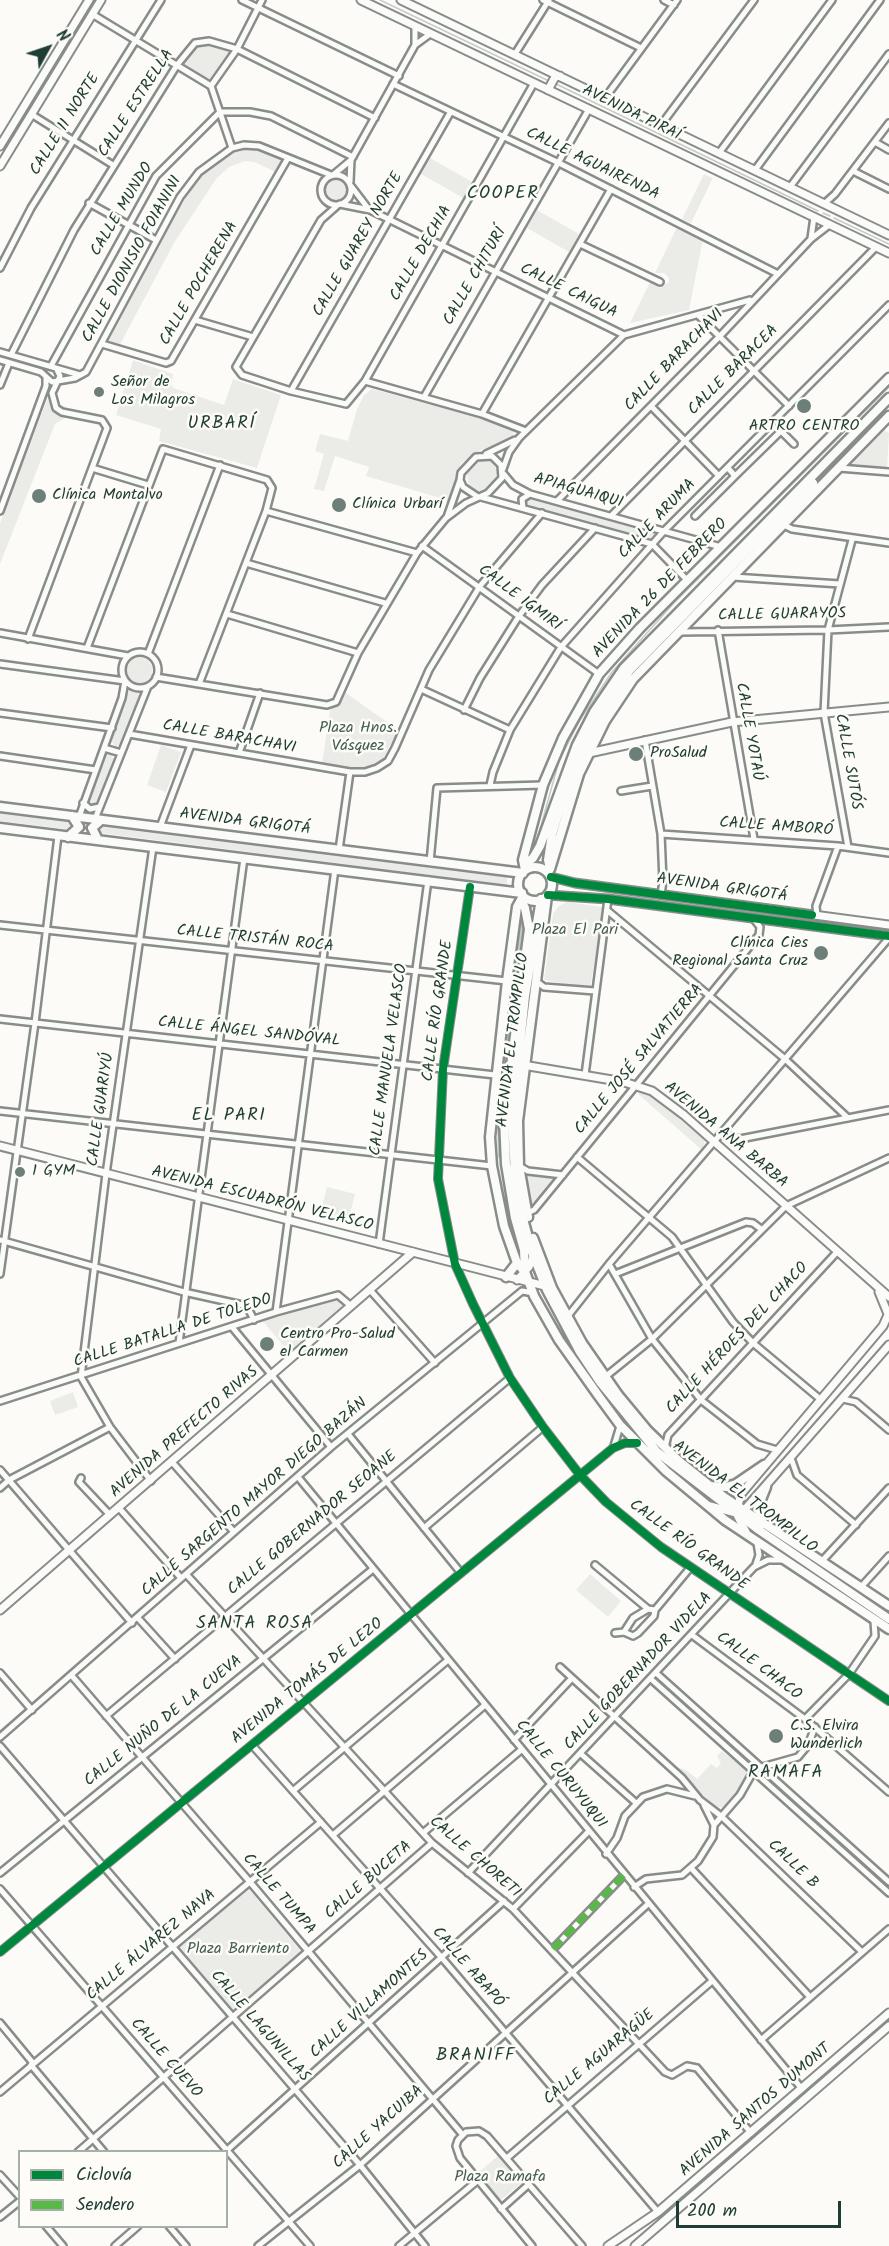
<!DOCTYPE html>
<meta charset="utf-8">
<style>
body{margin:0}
#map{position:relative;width:889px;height:2246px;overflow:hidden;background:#fcfbf8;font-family:Kalam,sans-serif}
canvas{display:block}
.legend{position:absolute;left:18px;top:2150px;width:210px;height:78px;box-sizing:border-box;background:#fdfcf7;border:2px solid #a4b0a9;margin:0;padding:8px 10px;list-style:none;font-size:18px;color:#1f3d34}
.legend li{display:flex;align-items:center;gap:12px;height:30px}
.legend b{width:30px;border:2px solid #a4b0a9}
.north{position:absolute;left:18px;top:18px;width:60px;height:60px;-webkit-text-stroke:4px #fdfcf7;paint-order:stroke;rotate:50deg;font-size:16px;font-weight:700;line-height:24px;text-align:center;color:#1f3d34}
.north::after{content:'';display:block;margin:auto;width:21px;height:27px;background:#1f3d34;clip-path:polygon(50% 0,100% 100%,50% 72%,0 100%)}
.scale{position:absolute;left:676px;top:2201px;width:165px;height:27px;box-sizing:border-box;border:3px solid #1f3d34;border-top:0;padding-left:8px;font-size:18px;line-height:21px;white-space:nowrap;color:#1f3d34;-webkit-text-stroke:4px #fdfcf7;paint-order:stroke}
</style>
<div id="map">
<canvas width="889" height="2246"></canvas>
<ul class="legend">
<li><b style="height:8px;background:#00873e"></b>Ciclovía</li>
<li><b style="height:8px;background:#58b947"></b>Sendero</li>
</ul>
<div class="north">N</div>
<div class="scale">200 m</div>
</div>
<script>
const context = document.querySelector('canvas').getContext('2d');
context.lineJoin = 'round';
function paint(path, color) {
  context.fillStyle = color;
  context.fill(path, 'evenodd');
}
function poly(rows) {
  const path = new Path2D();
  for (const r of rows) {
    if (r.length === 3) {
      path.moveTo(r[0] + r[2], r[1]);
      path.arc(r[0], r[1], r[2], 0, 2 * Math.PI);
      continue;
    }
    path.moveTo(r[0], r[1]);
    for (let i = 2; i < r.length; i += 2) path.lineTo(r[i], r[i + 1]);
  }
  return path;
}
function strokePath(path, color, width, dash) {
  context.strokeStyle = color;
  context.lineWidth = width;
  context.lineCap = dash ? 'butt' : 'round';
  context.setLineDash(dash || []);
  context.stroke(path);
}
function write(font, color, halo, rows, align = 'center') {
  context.font = font + ' Kalam,sans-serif';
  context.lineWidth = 5;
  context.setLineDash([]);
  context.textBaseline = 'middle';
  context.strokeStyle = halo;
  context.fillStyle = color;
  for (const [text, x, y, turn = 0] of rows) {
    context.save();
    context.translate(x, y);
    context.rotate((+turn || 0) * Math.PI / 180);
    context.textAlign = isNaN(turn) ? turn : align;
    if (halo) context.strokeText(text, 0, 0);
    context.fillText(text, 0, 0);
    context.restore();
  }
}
paint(poly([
 [208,43,232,50,209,80,181,65,198,45],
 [253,148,280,158,281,163,276,172,254,162,245,161,229,167,216,179,174,243,118,348,112,346,109,340,169,226,195,183,215,162,231,151],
 [430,158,474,183,465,199,421,174],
 [704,174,713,178,691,223,682,219],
 [336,189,12],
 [537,210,579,234,569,252,527,228],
 [677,227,703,239,689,310,630,323,651,280,660,288,669,282,669,278,664,273,655,273],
 [133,360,173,374,171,384,173,388,224,405,233,379,281,395,257,468,159,441,161,429,116,415],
 [372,389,507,425,514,433,509,440,478,451,461,464,450,501,366,476,369,467,335,456,324,491,314,489,324,454,315,451,320,434,348,441,357,409,364,395],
 [49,395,54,410,66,415,65,418,55,424,0,564,0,523],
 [881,428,889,433,887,470,850,466,848,463],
 [491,460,498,471,494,482,481,492,469,488,467,474,480,461],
 [530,497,653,531,655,535,647,539,527,506,525,500],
 [139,670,13],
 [129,690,140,693,121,744,115,747,111,740],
 [346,693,398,730,383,759,363,769,322,764,330,710,340,704],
 [161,745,181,752,166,792,147,785],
 [106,754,111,755,114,759,97,806,92,807,86,804],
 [0,812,74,822,75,823,73,830,0,821],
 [99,825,507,877,507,885,100,833,96,832],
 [567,902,602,907,604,910,590,988,544,980,553,914,559,906],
 [641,1090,665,1104,701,1136,705,1142,702,1150,638,1094],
 [524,1171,557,1178,533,1208,530,1209],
 [327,1187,355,1194,347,1225,319,1218],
 [338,1298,346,1305,291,1355,262,1320],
 [73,1392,78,1407,55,1415,50,1401],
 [590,1574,621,1601,608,1617,576,1590],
 [722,1751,749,1772,734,1800,727,1806,717,1808,706,1803,675,1769,677,1767,686,1770,697,1779,711,1764,717,1768,721,1763,717,1756],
 [243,1888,248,1888,300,1950,300,1955,235,2010,231,2009,178,1948,178,1944],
 [501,2153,524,2181,498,2202,476,2175]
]), '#ebece8');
strokePath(poly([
 [380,0,549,81],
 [554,83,818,211],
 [823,213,830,216],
 [834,218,889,244],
 [537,840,559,761,580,720,612,672,673,604,889,387]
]), '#c5ccc6', 1.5);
strokePath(poly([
 [501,1114,508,1031,523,927],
 [500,1124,501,1156]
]), '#c5ccc6', 6);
const street = poly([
 [242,0,399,76],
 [543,0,641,48],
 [664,0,674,5],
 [92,14,211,86,232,148],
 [415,26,415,45],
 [515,54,549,0],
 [393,84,557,162,778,274],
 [211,86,237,49,262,0],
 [605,98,677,0],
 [31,114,113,165],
 [661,125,754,0],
 [875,142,889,150],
 [719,153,832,0],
 [755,170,880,0],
 [853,171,889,189],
 [333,175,351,160,415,45,430,34],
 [336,190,15],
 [350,182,351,160],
 [351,186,367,207],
 [790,187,889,54],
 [89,203,156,240],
 [340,204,370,210,624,335],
 [824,204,835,194,889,123],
 [338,205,321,220,236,367,242,375,291,391,346,404,365,381,534,83],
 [811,238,814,217],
 [580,244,660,282],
 [0,268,31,208,161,0],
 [699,316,789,406],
 [195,320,253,337],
 [102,344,166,363,171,361,288,158],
 [0,352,80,375],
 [11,355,74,230,177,65,195,43,209,41,237,49,375,118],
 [0,360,41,372,52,382,75,378,86,372,180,197,199,172,232,148,244,145,259,146,331,175],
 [51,366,156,176,220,112,250,112,271,116,353,157],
 [365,381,482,414,526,431],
 [0,385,9,363],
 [291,391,450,113],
 [424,397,589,109],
 [651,406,719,476],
 [482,414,611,189],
 [486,454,515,440],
 [92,468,148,485],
 [839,468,889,472],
 [503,469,509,452,519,438,624,335,750,300],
 [503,473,513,485,530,494,721,547],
 [735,476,781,431,794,444],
 [481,497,652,544,687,580],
 [557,501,719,337,811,239,829,225],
 [523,508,522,499,530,494],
 [0,511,46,386,46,377],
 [266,511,417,553],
 [612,515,876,247],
 [695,516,735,476,728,468],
 [447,517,460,480],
 [782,524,792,529,889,543],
 [422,546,599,674],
 [246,563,385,603],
 [733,577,840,584],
 [227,614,358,653],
 [718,630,754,839],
 [680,632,828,630,889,627],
 [0,633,128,656],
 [28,639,107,428,102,420,62,412,56,408,52,393,60,376,56,368],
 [87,648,163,449,267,480,272,488,266,511,199,684],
 [140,670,18],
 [148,654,220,465],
 [0,664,125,681],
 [156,677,327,705,336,702,358,653,417,553,446,518,466,503,488,493,502,478,501,465,492,456,476,457,461,473,460,480,463,487,478,497],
 [421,689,510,730],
 [464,710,480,678,519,616,542,585,595,528],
 [0,713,112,728],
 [129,734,350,772,365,772,377,768,388,761,395,748,429,670,480,586,542,513],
 [645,740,661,834,663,881,661,895],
 [104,748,121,753],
 [239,753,260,693],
 [0,756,96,770],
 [490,785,493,772,510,730,561,647,664,531,889,305],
 [621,791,652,786],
 [83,803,90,809,99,807],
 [79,817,122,698,125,681],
 [95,819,148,686],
 [160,827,191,745],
 [661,834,838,846,889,853],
 [848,847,824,713,828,630,852,540],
 [339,850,350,772],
 [430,862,437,788,543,785],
 [470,887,443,1069,438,1179,455,1264,473,1304,510,1378,543,1427,580,1475,606,1502,661,1547,889,1701],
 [608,911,785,1059,848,1118],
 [817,916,816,906,838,846],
 [0,925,507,981],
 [536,981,544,987,595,991],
 [0,1019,495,1075],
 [585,1075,608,899],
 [0,1111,492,1166],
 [723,1131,733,1138,740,1139,889,1110],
 [577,1157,672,1237,733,1322,753,1343,820,1399],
 [519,1166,528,1171,563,1175],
 [527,1213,534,1210,759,935,760,927,753,918],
 [0,1240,184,1292,247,1306,254,1320],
 [379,1244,428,880],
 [609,1264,652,1339,701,1400,757,1444,777,1450],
 [0,1274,35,1023,58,836],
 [615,1274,746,1222,753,1223,761,1229],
 [370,1290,435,1363],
 [276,1312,335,869],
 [568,1316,609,1264,889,938],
 [232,1327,331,1447],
 [179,1343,244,858],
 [605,1377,652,1339,786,1206,889,1158],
 [843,1399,856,1402,889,1430],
 [0,1401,276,1312,338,1295,351,1306],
 [348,1434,461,1573],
 [614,1446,620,1426],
 [665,1448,668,1435,837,1252],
 [791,1458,797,1475,856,1525],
 [172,1462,234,1532],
 [0,1470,132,1623],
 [298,1477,802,2089],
 [81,1478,79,1482,110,1515],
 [151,1481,110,1427,81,1377,106,1174,153,847],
 [0,1488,9,1480,110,1427],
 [119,1508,181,1578],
 [424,1528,543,1427],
 [822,1561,889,1488],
 [756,1564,759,1555,757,1543],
 [595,1565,648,1609,655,1610,690,1568],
 [186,1574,432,1843,513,1909,665,2072,672,2075,687,2066,697,2068,751,2133],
 [861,1587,889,1556],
 [138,1618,175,1659],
 [624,1632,633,1636,638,1633,654,1616,655,1610],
 [615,1633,624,1632,633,1618,648,1609],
 [692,1635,805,1719,889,1792],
 [560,1667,682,1778,700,1800,721,1816,862,1952],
 [0,1673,32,1710],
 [656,1673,889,1882],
 [72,1676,250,1882,462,2134],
 [651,1679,889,1893],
 [106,1716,510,1378],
 [805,1719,849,1674,875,1636,874,1621],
 [0,1737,331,1447,522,1291,534,1293],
 [514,1740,572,1678],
 [252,1745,442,1958,658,2212],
 [0,1746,360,2165,425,2246],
 [581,1754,635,1802],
 [294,1790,448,1660],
 [714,1825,740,1795,753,1772,759,1768,798,1757,808,1745,815,1727],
 [423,1833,521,1750],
 [333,1835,485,1705],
 [606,1854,617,1838,625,1816,643,1797,667,1789,695,1796],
 [691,1868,810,1997],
 [0,1873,373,1569],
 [468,1873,754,1567,768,1560,782,1560],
 [634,1887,646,1879,682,1875,698,1861,713,1837,714,1825,704,1805],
 [0,1889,310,2246],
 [513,1909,588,1832],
 [553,1949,624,1875],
 [0,1952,613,1448,625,1443,637,1443],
 [0,2023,33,2063],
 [761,2040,889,1929],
 [31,2065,104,2152],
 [0,2092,321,1822],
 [78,2152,432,1843],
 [225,2152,504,1901],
 [507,2158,712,1981],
 [0,2175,20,2197],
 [501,2209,529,2184],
 [0,2217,20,2201],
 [46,2226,63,2246],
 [169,2226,186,2246],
 [115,2246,138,2226],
 [258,2246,360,2165,648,1904],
 [399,2246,477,2181],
 [532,2246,460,2158,456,2146,458,2140,466,2132,479,2131,487,2136,582,2246]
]);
const secondary = poly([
 [361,0,889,253],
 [401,0,889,235],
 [548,90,555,77,560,76],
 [0,146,89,0],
 [0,166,101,0],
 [589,753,732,722,889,707],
 [551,877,575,883,889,925],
 [548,895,608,899,889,936],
 [523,1065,624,1082,652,1091,684,1115,889,1297],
 [0,1146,545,1286],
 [517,1280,529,1267,533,1257],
 [879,1292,888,1314],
 [710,1506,736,1513,746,1508,889,1345],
 [746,1532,736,1513,741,1494,883,1326,888,1315],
 [0,1610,413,1252],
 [608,2246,658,2212,889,2013],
 [635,2246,889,2026]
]);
const primary = poly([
 [0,807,523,873],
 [0,828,522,893],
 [68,837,79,827,72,816],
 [98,840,92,828,101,820],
 [525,864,533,858,540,846,577,745,594,712,624,668,889,398],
 [535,884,17],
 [550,868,548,860,552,834,570,777,601,713,629,671,813,483],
 [550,869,579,774,605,721,633,679,889,416],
 [525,870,523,860,543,785,563,738,599,674,640,628,889,378],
 [522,898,517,907,507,981,490,1137,492,1166,504,1226,517,1263,525,1272],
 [541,899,525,996,512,1120,516,1193,532,1252,547,1290,580,1352,600,1382,657,1452,759,1530,889,1619],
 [521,900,525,908,529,929,504,1119,506,1164,515,1218,524,1250,525,1272,534,1296,559,1340,598,1395,620,1425,666,1471,725,1520,889,1629],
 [528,1217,519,1166,518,1121,547,896],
 [533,1238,552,1288,582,1343,618,1395,647,1430,679,1461,724,1497,889,1606],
 [506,1277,517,1263],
 [711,1486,727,1487,736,1484,764,1465],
 [763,1524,758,1507,766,1487]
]);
strokePath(street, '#888d8a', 10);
strokePath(secondary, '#888d8a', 11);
strokePath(primary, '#888d8a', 13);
strokePath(street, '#fbfbf9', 5);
strokePath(secondary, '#fbfbf9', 7);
strokePath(primary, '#fbfbf9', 8);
strokePath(poly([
 [553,1949,624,1875]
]), '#58b947', 6, [12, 6]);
strokePath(poly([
 [551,877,575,883,812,915],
 [470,887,443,1069,438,1179,455,1264,473,1304,510,1378,543,1427,580,1475,606,1502,661,1547,889,1701],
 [548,895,608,899,889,936],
 [0,1952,613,1448,625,1443,637,1443]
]), '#00873e', 8);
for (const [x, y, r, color] of [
 [99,392,6,"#6c8079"],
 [804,406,8,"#6c8079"],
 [39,496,8,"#6c8079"],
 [339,505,8,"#6c8079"],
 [636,754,8,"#6c8079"],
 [821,953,8,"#6c8079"],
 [20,1172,6,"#6c8079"],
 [267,1344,8,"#6c8079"],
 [776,1736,8,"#6c8079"]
]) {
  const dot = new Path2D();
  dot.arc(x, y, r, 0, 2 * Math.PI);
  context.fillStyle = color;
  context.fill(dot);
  strokePath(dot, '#fdfcf7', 2);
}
write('16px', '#1f3d34', '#fdfcf7', [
 ["CALLE ESTRELLA",137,104,-57],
 ["AVENIDA PIRAÍ",631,114,26],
 ["CALLE 11 NORTE",66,125,-58],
 ["CALLE AGUAIRENDA",592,165,26],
 ["CALLE MUNDO",123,210,-59],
 ["CALLE GUAREY NORTE",359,245,-60],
 ["CALLE DECHIA",422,254,-60],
 ["CALLE DIONISIO FOIANINI",133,260,-61],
 ["CALLE CHITURÍ",476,277,-60],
 ["CALLE POCHERENA",200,284,-60],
 ["CALLE CAIGUA",568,292,26],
 ["CALLE BARACHAVI",675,361,-46],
 ["CALLE BARACEA",734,371,-45],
 ["APIAGUAIQUI",578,492,16],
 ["CALLE ARUMA",658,520,-46],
 ["AVENIDA 26 DE FEBRERO",661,589,-46],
 ["CALLE IGMIRÍ",519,599,37],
 ["CALLE GUARAYOS",782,616,-1],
 ["CALLE YOTAÚ",748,732,80],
 ["CALLE BARACHAVI",229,738,10],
 ["CALLE SUTÓS",847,762,80],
 ["AVENIDA GRIGOTÁ",245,823,7],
 ["CALLE AMBORÓ",776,828,4],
 ["AVENIDA GRIGOTÁ",722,889,8],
 ["CALLE TRISTÁN ROCA",255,940,6],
 ["CALLE RÍO GRANDE",439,1011,-82],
 ["CALLE ÁNGEL SANDÓVAL",249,1033,6],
 ["AVENIDA EL TROMPILLO",514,1040,-83],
 ["CALLE MANUELA VELASCO",390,1060,-82],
 ["CALLE JOSÉ SALVATIERRA",640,1060,-50],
 ["CALLE GUARIYÚ",102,1110,-82],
 ["AVENIDA ANA BARBA",725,1136,40],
 ["AVENIDA ESCUADRÓN VELASCO",262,1200,14],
 ["CALLE BATALLA DE TOLEDO",173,1332,-18],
 ["CALLE HÉROES DEL CHACO",738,1339,-47],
 ["AVENIDA PREFECTO RIVAS",185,1433,-41],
 ["CALLE SARGENTO MAYOR DIEGO BAZÁN",255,1498,-41],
 ["AVENIDA EL TROMPILLO",744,1498,37],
 ["CALLE GOBERNADOR SEOANE",313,1524,-40],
 ["CALLE RÍO GRANDE",688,1546,36],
 ["CALLE CHACO",758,1667,37],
 ["CALLE GOBERNADOR VIDELA",639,1672,-47],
 ["AVENIDA TOMÁS DE LEZO",308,1682,-39],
 ["CALLE NUÑO DE LA CUEVA",164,1722,-39],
 ["CALLE CURUYUQUI",560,1775,51],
 ["CALLE CHORETI",474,1858,41],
 ["CALLE B",792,1865,44],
 ["CALLE BUCETA",369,1881,-41],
 ["CALLE TUMPA",278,1895,49],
 ["CALLE ÁLVAREZ NAVA",152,1946,-40],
 ["CALLE ABAPÓ",467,1968,49],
 ["CALLE VILLAMONTES",370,2005,-42],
 ["CALLE LAGUNILLAS",259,2027,49],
 ["CALLE AGUARAGÜE",600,2058,-40],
 ["CALLE CUEVO",165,2059,49],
 ["AVENIDA SANTOS DUMONT",756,2111,-41],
 ["CALLE YACUIBA",379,2128,-42]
]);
write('16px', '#1f3d34', '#fdfcf7', [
 ["Señor de",111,383],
 ["Los Milagros",111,401],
 ["ARTRO CENTRO",804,427,"center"],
 ["Clínica Montalvo",52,496],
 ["Clínica Urbarí",352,505],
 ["ProSalud",650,754],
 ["Clínica Cies",808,944,"right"],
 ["Regional Santa Cruz",808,962,"right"],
 ["1 GYM",32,1172],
 ["Centro Pro-Salud",280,1335],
 ["el Carmen",280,1353],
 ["C.S. Elvira",790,1727],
 ["Wunderlich",790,1745]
], 'left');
write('16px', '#455e55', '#fdfcf7', [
 ["Plaza Hnos.",358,729],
 ["Vásquez",358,747],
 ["Plaza El Pari",575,931],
 ["Plaza Barriento",238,1950],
 ["Plaza Ramafa",500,2178]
]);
context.letterSpacing = '1.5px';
write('18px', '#1f3d34', '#fdfcf7', [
 ["COOPER",503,195],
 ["URBARÍ",222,425],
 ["EL PARI",229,1117],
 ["SANTA ROSA",255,1625],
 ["RAMAFA",786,1774],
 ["BRANIFF",476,2057]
]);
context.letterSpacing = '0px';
</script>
